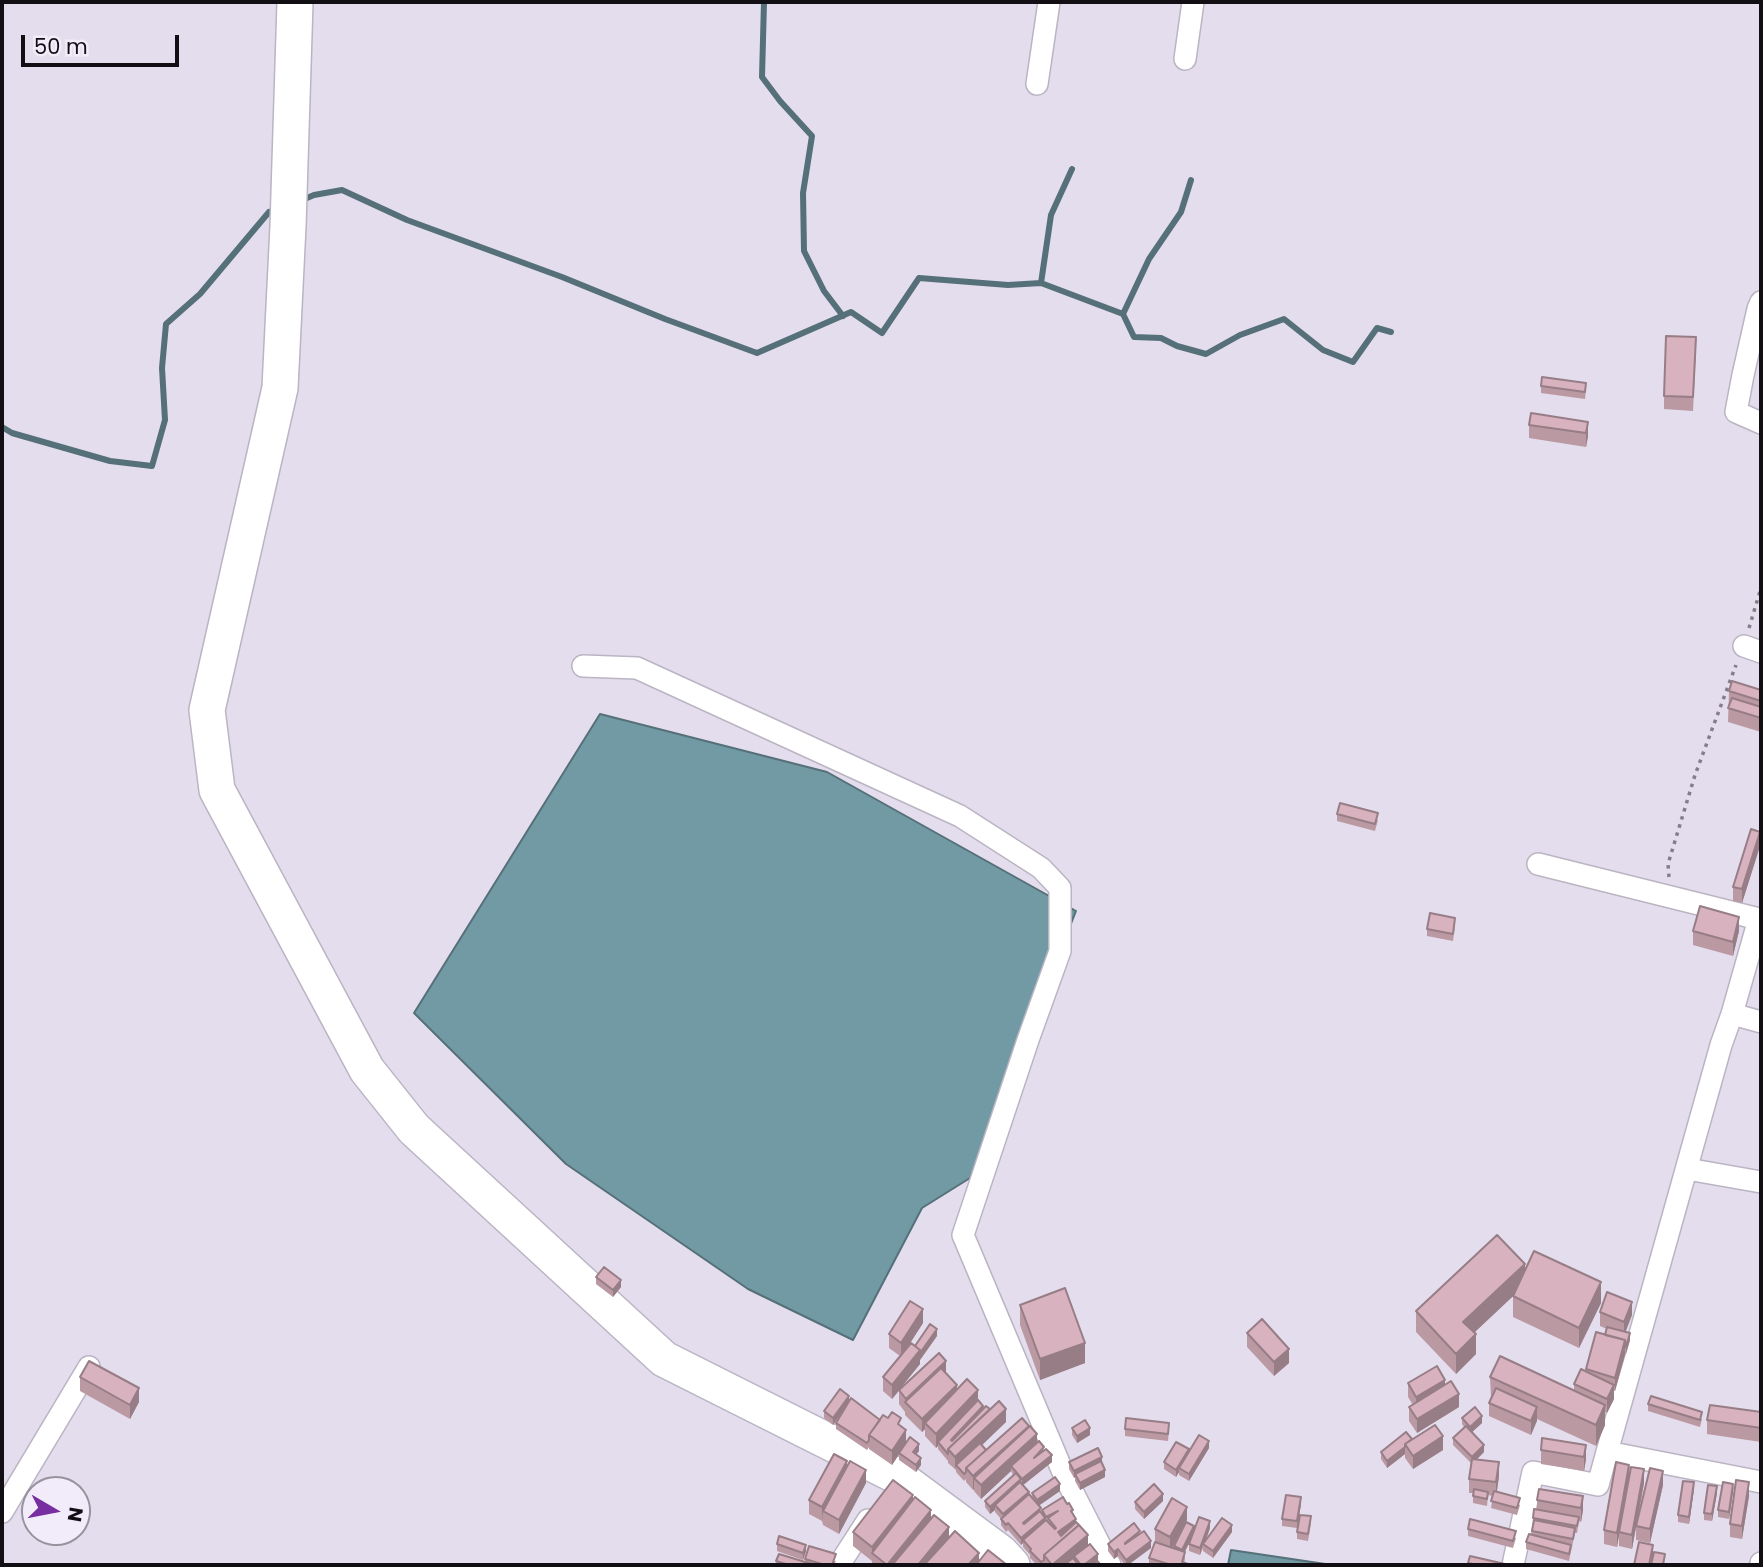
<!DOCTYPE html>
<style>
body{margin:0}
#map{position:relative;width:1763px;height:1567px;overflow:hidden;background:#e4dded;font-family:Poppins,sans-serif}
canvas{display:block}
.frame{position:absolute;inset:0;border:4px solid #110f14;pointer-events:none}
.north{position:absolute;left:21px;top:1476px;width:70px;height:70px;box-sizing:border-box;background:#f1ebfa;border:2px solid #97939e;border-radius:50%;rotate:100deg;font-size:19px;font-weight:700;line-height:28px;text-align:center;color:#110f14}
.north::after{content:'';display:block;margin:auto;width:24px;height:32px;background:#772ea0;clip-path:polygon(50% 0,100% 100%,50% 72%,0 100%)}
.scale{position:absolute;left:21px;top:35px;width:158px;height:32px;box-sizing:border-box;border:4px solid #110f14;border-top:0;padding-left:9px;font-size:21px;line-height:24px;white-space:nowrap;color:#110f14;-webkit-text-stroke:5px #f1ebfa;paint-order:stroke}
</style>
<div id="map">
<canvas width="1763" height="1567"></canvas>
<div class="frame"></div>
<div class="north">N</div>
<div class="scale">50 m</div>
</div>
<script>
const context = document.querySelector('canvas').getContext('2d');
context.lineJoin = 'round';
function paint(path, color) {
  context.fillStyle = color;
  context.fill(path, 'evenodd');
}
function poly(rows) {
  const path = new Path2D();
  for (const r of rows) {
    path.moveTo(r[0], r[1]);
    for (let i = 2; i < r.length; i += 2) path.lineTo(r[i], r[i + 1]);
  }
  return path;
}
function strokePath(path, color, width, dash) {
  context.strokeStyle = color;
  context.lineWidth = width;
  context.lineCap = dash ? 'butt' : 'round';
  context.setLineDash(dash || []);
  context.stroke(path);
}
const water = poly([
 [600,714,827,772,1076,911,970,1178,922,1208,853,1340,748,1289,566,1164,414,1013,600,714],
 [1231,1550,1332,1565,1228,1565,1231,1550]
]);
paint(water, '#729aa4');
strokePath(water, '#557079', 2);
strokePath(poly([
 [764,2,762,77,780,101,812,136,803,193,804,251,824,291,843,316],
 [300,201,314,195,342,190,407,220,562,277,665,319,757,353,851,312,882,333,919,278,1008,285,1041,283,1123,314,1134,337,1161,338,1177,346,1206,354,1240,335,1284,319,1323,350,1353,362,1377,328,1391,332],
 [1041,283,1051,215,1072,169],
 [1123,314,1149,259,1181,212,1191,180],
 [2,427,12,433,110,461,152,466,165,420,162,368,166,324,200,294,269,212,276,210]
]), '#557079', 6);
const minor = poly([
 [1185,59,1193,2],
 [1037,84,1049,2],
 [1761,302,1758,309,1743,375,1736,412,1761,423],
 [1744,646,1761,652],
 [583,666,637,668,960,816,1041,868,1060,888,1060,951,1028,1040,963,1235,1065,1477,1110,1565],
 [1538,864,1759,919,1732,1014,1721,1045,1607,1452,1761,1482],
 [1732,1014,1761,1022],
 [1687,1169,1761,1182],
 [2,1512,89,1367],
 [839,1565,868,1520],
 [1513,1565,1533,1472,1598,1485,1607,1452],
 [1761,1565,1761,1563]
]);
const primary = poly([
 [295,2,288,226,280,388,207,710,217,790,367,1070,414,1129,664,1359,897,1476,1001,1553,1012,1565]
]);
strokePath(minor, '#bab4c3', 24);
strokePath(primary, '#bab4c3', 38);
strokePath(poly([
 [1749,628,1761,588],
 [1669,877,1668,864,1695,775,1736,665]
]), '#837e89', 3.5, [3.5, 5]);
strokePath(minor, '#fff', 21);
strokePath(primary, '#fff', 35);
paint(poly([
 [1696,351,1693,411,1664,409,1664,396],
 [1541,386,1586,390,1585,399,1541,393],
 [1588,422,1588,436,1586,447,1529,438,1529,425],
 [1761,690,1761,732,1728,722,1729,691],
 [1337,814,1378,820,1375,831,1337,821],
 [1760,846,1742,903,1733,901,1733,887],
 [1455,925,1453,941,1427,936,1427,929],
 [1693,931,1739,931,1733,956,1693,945],
 [1525,1271,1601,1303,1579,1348,1513,1317,1513,1296,1474,1333,1476,1354,1456,1374,1416,1332,1416,1311],
 [596,1277,621,1287,613,1297,596,1284],
 [1020,1305,1085,1363,1040,1380,1020,1325],
 [1600,1312,1632,1315,1625,1331,1630,1340,1615,1391,1614,1391,1614,1399,1607,1413,1605,1412,1605,1425,1596,1446,1537,1419,1531,1435,1489,1416,1489,1403,1491,1398,1490,1377,1574,1390,1574,1384,1586,1371,1586,1369,1605,1335,1607,1329,1600,1326],
 [923,1323,907,1348,915,1346,937,1336,920,1360,920,1364,899,1389,946,1374,957,1389,978,1401,983,1408,1006,1422,982,1445,986,1450,1029,1428,1037,1443,1044,1450,1052,1462,1023,1485,1029,1495,1032,1498,1032,1493,1060,1491,1039,1505,1041,1513,1042,1514,1042,1510,1073,1514,1088,1545,1101,1565,1037,1565,1030,1558,1030,1555,1023,1547,1023,1543,1021,1545,1008,1530,1006,1532,1001,1525,1001,1519,995,1512,995,1510,990,1514,985,1507,985,1501,1013,1475,1011,1471,981,1499,974,1491,974,1489,973,1490,966,1482,966,1479,964,1481,956,1472,956,1470,948,1463,948,1461,938,1449,938,1446,936,1448,925,1436,925,1429,922,1432,905,1415,905,1412,899,1404,899,1391,892,1399,883,1391,883,1377,900,1356,889,1348,889,1334],
 [1247,1333,1289,1363,1274,1376,1247,1347],
 [80,1377,139,1402,130,1419,80,1391],
 [1408,1383,1445,1385,1459,1407,1417,1433,1409,1421,1409,1407,1413,1405,1408,1397],
 [849,1401,880,1420,901,1427,906,1443,919,1451,916,1454,921,1465,916,1472,899,1460,899,1454,892,1465,869,1449,869,1447,867,1450,836,1429,836,1423,843,1411,833,1425,824,1418,824,1411],
 [1648,1404,1702,1419,1700,1427,1648,1411],
 [1761,1412,1761,1442,1707,1434,1707,1420],
 [1462,1418,1482,1423,1472,1432,1484,1452,1477,1459,1499,1476,1497,1492,1520,1505,1517,1515,1491,1508,1493,1496,1488,1495,1487,1506,1473,1503,1473,1493,1469,1493,1469,1479,1471,1463,1453,1445,1453,1438,1464,1427,1462,1424],
 [1072,1428,1090,1435,1077,1443,1072,1435],
 [1125,1429,1169,1430,1168,1441,1125,1436],
 [1412,1439,1443,1450,1413,1469,1405,1458,1405,1454,1387,1468,1381,1459,1381,1452],
 [1586,1445,1586,1459,1584,1471,1541,1464,1541,1450],
 [1209,1448,1189,1481,1179,1475,1179,1472,1176,1477,1164,1469,1164,1462,1189,1452],
 [1069,1462,1102,1464,1105,1477,1080,1490,1075,1481,1075,1477,1074,1478,1069,1469],
 [847,1466,866,1483,839,1534,823,1525,822,1521,809,1514,809,1500],
 [1629,1479,1644,1483,1632,1549,1619,1546,1619,1534,1617,1547,1604,1544,1604,1530],
 [1663,1485,1650,1543,1636,1540,1636,1526],
 [1694,1489,1689,1524,1678,1522,1678,1515],
 [1733,1491,1729,1519,1718,1517,1718,1510],
 [1717,1493,1712,1521,1704,1520,1704,1513],
 [1583,1496,1583,1510,1581,1522,1579,1521,1577,1533,1575,1533,1569,1561,1526,1549,1526,1542,1532,1534,1533,1518,1537,1509,1537,1500],
 [1749,1496,1742,1539,1730,1537,1730,1524],
 [913,1501,931,1518,949,1538,979,1562,1007,1565,872,1565,872,1561,853,1546,853,1532],
 [1163,1501,1144,1519,1135,1509,1135,1502],
 [1301,1504,1297,1528,1282,1526,1282,1519],
 [1187,1520,1186,1522,1194,1532,1210,1528,1206,1540,1232,1532,1213,1558,1203,1551,1203,1548,1200,1555,1189,1551,1189,1544,1192,1537,1185,1552,1185,1559,1184,1563,1191,1565,1149,1565,1149,1558,1155,1543,1155,1529],
 [1311,1523,1308,1541,1297,1539,1297,1532],
 [1468,1529,1516,1538,1513,1548,1468,1536],
 [1140,1533,1151,1548,1128,1565,1125,1565,1118,1556,1114,1559,1108,1551,1108,1544],
 [777,1544,806,1551,803,1560,777,1551],
 [805,1559,836,1561,834,1565,776,1565,776,1561,805,1562]
]), '#ba99a3');
paint(poly([
 [1588,422,1588,436,1586,447,1586,433],
 [1760,832,1760,846,1742,903,1742,889],
 [1739,917,1739,931,1733,956,1733,942],
 [1525,1264,1525,1285,1463,1343,1463,1322],
 [621,1280,621,1287,613,1297,613,1290],
 [1601,1282,1601,1303,1579,1348,1579,1328],
 [1632,1302,1632,1315,1624,1336,1624,1322],
 [923,1309,923,1323,901,1357,901,1343],
 [937,1329,937,1336,920,1360,920,1364,892,1399,892,1385],
 [1630,1333,1630,1340,1626,1354,1626,1347],
 [1476,1334,1476,1354,1456,1374,1456,1354],
 [1625,1340,1625,1354,1615,1391,1615,1378],
 [1085,1343,1085,1363,1040,1380,1040,1359],
 [1289,1349,1289,1363,1274,1376,1274,1362],
 [946,1361,946,1375,906,1403,906,1399],
 [1445,1380,1445,1394,1416,1411,1416,1397],
 [957,1385,957,1399,925,1423,925,1429,922,1432,922,1419],
 [1614,1385,1614,1399,1607,1413,1607,1399],
 [139,1388,139,1402,130,1419,130,1405],
 [978,1390,978,1404,938,1442,938,1446,936,1448,936,1434],
 [1459,1394,1459,1407,1417,1433,1417,1419],
 [849,1396,849,1402,833,1425,833,1418],
 [1605,1405,1605,1425,1596,1446,1596,1425],
 [983,1406,983,1413,951,1447,951,1440],
 [1537,1407,1537,1421,1531,1435,1531,1421],
 [1006,1409,1006,1422,958,1468,956,1465,955,1470,955,1457],
 [1482,1416,1482,1423,1470,1434,1470,1427],
 [1029,1426,1029,1440,974,1478,974,1489,973,1490,973,1476],
 [1090,1428,1090,1435,1077,1443,1077,1436],
 [906,1430,906,1444,892,1465,892,1451],
 [1037,1434,1037,1448,1011,1466,1011,1471,981,1499,981,1485],
 [1443,1436,1443,1450,1413,1469,1413,1456],
 [1209,1441,1209,1448,1189,1481,1189,1474],
 [919,1444,919,1451,913,1459,913,1452],
 [1484,1445,1484,1452,1472,1464,1472,1457],
 [1586,1445,1586,1459,1584,1471,1584,1457],
 [1405,1447,1405,1454,1387,1468,1387,1461],
 [1189,1449,1189,1456,1179,1468,1179,1472,1176,1477,1176,1470],
 [1052,1455,1052,1462,1022,1486,1022,1479],
 [1102,1457,1102,1464,1075,1474,1075,1477,1074,1478,1074,1471],
 [921,1458,921,1465,916,1472,916,1465],
 [847,1461,847,1475,823,1511,822,1521,822,1507],
 [1499,1462,1499,1476,1496,1496,1496,1482],
 [1629,1465,1629,1479,1617,1547,1617,1533],
 [1644,1469,1644,1483,1632,1549,1632,1535],
 [866,1470,866,1483,839,1534,839,1520],
 [1105,1470,1105,1477,1080,1490,1080,1483],
 [1663,1471,1663,1485,1650,1543,1650,1529],
 [1021,1479,1021,1486,995,1505,995,1510,990,1514,990,1507],
 [1694,1482,1694,1489,1689,1524,1689,1517],
 [1749,1482,1749,1496,1742,1539,1742,1526],
 [1060,1484,1060,1491,1037,1507,1037,1500],
 [1733,1484,1733,1491,1729,1519,1729,1512],
 [1717,1486,1717,1493,1712,1521,1712,1514],
 [1029,1492,1029,1499,1003,1521,1003,1514],
 [1163,1494,1163,1501,1144,1519,1144,1512],
 [913,1495,913,1509,872,1553,872,1547],
 [1583,1496,1583,1510,1581,1522,1581,1508],
 [1301,1497,1301,1504,1297,1528,1297,1521],
 [1187,1507,1187,1520,1170,1551,1170,1537],
 [931,1510,931,1524,899,1565,888,1565],
 [1045,1518,1045,1525,1023,1540,1023,1543,1021,1545,1021,1538],
 [1076,1519,1076,1526,1058,1539,1058,1532],
 [1210,1521,1210,1528,1204,1545,1203,1544,1200,1555,1200,1548],
 [1232,1525,1232,1532,1213,1558,1213,1551],
 [1194,1526,1194,1533,1182,1557,1182,1550],
 [949,1527,949,1541,930,1565,918,1565],
 [1088,1535,1088,1549,1074,1556,1074,1561,1069,1565,1053,1565],
 [1151,1541,1151,1548,1128,1565,1126,1565,1126,1560],
 [806,1545,806,1551,803,1560,803,1553],
 [1653,1545,1653,1559,1651,1565,1649,1565],
 [1118,1549,1118,1556,1114,1559,1114,1552],
 [979,1553,979,1565,968,1565],
 [1098,1554,1098,1561,1093,1565,1084,1565]
]), '#977d85');
const building = poly([
 [1666,336,1696,337,1693,397,1664,396,1666,336],
 [1542,377,1586,383,1585,392,1541,386,1542,377],
 [1531,413,1588,422,1586,433,1529,425,1531,413],
 [1732,681,1761,690,1761,701,1729,691,1732,681],
 [1732,698,1761,707,1761,718,1728,708,1732,698],
 [1340,803,1378,813,1375,824,1337,814,1340,803],
 [1751,829,1760,832,1742,889,1733,887,1751,829],
 [1700,906,1739,917,1733,942,1693,931,1700,906],
 [1430,913,1455,918,1453,934,1427,929,1430,913],
 [1497,1235,1525,1264,1463,1322,1476,1334,1456,1354,1416,1311,1497,1235],
 [1534,1251,1601,1282,1579,1328,1513,1296,1534,1251],
 [604,1267,621,1280,613,1290,596,1277,604,1267],
 [1065,1288,1085,1343,1040,1359,1020,1305,1065,1288],
 [1607,1292,1632,1302,1624,1322,1600,1312,1607,1292],
 [910,1301,923,1309,901,1343,889,1334,910,1301],
 [1262,1319,1289,1349,1274,1362,1247,1333,1262,1319],
 [930,1324,937,1329,920,1353,920,1350,915,1346,930,1324],
 [1607,1327,1630,1333,1626,1347,1625,1340,1605,1335,1607,1327],
 [1596,1332,1625,1340,1615,1378,1586,1369,1596,1332],
 [911,1343,920,1350,892,1385,883,1377,911,1343],
 [939,1353,946,1361,906,1399,899,1390,939,1353],
 [1500,1356,1605,1405,1596,1425,1490,1377,1500,1356],
 [89,1361,139,1388,130,1405,80,1377,89,1361],
 [1437,1366,1445,1380,1416,1397,1408,1383,1437,1366],
 [941,1368,957,1385,922,1419,905,1402,941,1368],
 [1581,1369,1614,1385,1607,1399,1574,1384,1581,1369],
 [967,1379,978,1390,936,1434,925,1423,967,1379],
 [1451,1381,1459,1394,1417,1419,1409,1407,1451,1381],
 [1496,1388,1537,1407,1531,1421,1489,1403,1496,1388],
 [840,1389,849,1396,833,1418,824,1411,840,1389],
 [1651,1396,1702,1412,1700,1420,1648,1404,1651,1396],
 [851,1398,880,1420,869,1435,869,1440,867,1443,836,1423,851,1398],
 [978,1400,983,1406,951,1440,952,1441,986,1406,990,1409,948,1449,948,1454,938,1442,978,1400],
 [999,1401,1006,1409,955,1457,948,1449,999,1401],
 [1710,1405,1761,1412,1761,1428,1707,1420,1710,1405],
 [1475,1407,1482,1416,1470,1427,1462,1418,1475,1407],
 [892,1412,901,1418,898,1424,906,1430,892,1451,869,1435,883,1415,888,1418,892,1412],
 [1022,1418,1029,1426,973,1476,966,1468,1022,1418],
 [1126,1418,1169,1423,1168,1434,1125,1429,1126,1418],
 [1085,1420,1090,1428,1077,1436,1072,1428,1085,1420],
 [1435,1425,1443,1436,1413,1456,1405,1444,1435,1425],
 [1030,1426,1037,1434,981,1485,974,1478,1030,1426],
 [1466,1426,1484,1445,1472,1457,1453,1438,1466,1426],
 [1406,1432,1412,1439,1405,1444,1405,1447,1387,1461,1381,1452,1406,1432],
 [1199,1435,1209,1441,1189,1474,1179,1468,1199,1435],
 [910,1437,919,1444,913,1452,921,1458,916,1465,899,1453,910,1437],
 [1542,1438,1586,1445,1584,1457,1541,1450,1542,1438],
 [1039,1441,1044,1447,1034,1458,1046,1449,1052,1455,1022,1479,1011,1466,1039,1441],
 [1176,1442,1189,1449,1176,1470,1164,1462,1176,1442],
 [980,1443,986,1450,966,1468,966,1472,964,1474,956,1465,980,1443],
 [1098,1448,1102,1457,1074,1471,1069,1462,1098,1448],
 [834,1454,847,1461,822,1507,809,1500,834,1454],
 [1472,1459,1499,1462,1496,1482,1469,1479,1472,1459],
 [850,1461,866,1470,839,1520,823,1511,850,1461],
 [1101,1461,1105,1470,1080,1483,1075,1474,1101,1461],
 [1616,1462,1629,1465,1617,1533,1604,1530,1616,1462],
 [1631,1467,1644,1469,1632,1535,1619,1532,1631,1467],
 [1650,1468,1663,1471,1650,1529,1636,1526,1650,1468],
 [1016,1473,1021,1479,990,1507,985,1501,1016,1473],
 [1055,1477,1060,1484,1037,1500,1032,1493,1055,1477],
 [893,1480,913,1495,872,1547,853,1532,893,1480],
 [1736,1480,1749,1482,1742,1526,1730,1524,1736,1480],
 [1683,1481,1694,1482,1689,1517,1678,1515,1683,1481],
 [1020,1482,1029,1492,1003,1514,995,1505,1020,1482],
 [1723,1482,1733,1484,1729,1512,1718,1510,1723,1482],
 [1154,1484,1163,1494,1144,1512,1135,1502,1154,1484],
 [1708,1485,1717,1486,1712,1514,1704,1513,1708,1485],
 [1474,1489,1488,1492,1487,1499,1473,1496,1474,1489],
 [1539,1489,1583,1496,1581,1508,1537,1500,1539,1489],
 [1494,1491,1520,1498,1517,1508,1491,1501,1494,1491],
 [1029,1494,1041,1508,1023,1523,1024,1524,1040,1511,1045,1518,1021,1538,1008,1523,1006,1525,1001,1519,1029,1494],
 [1286,1495,1301,1497,1297,1521,1282,1519,1286,1495],
 [915,1497,931,1510,887,1565,872,1553,915,1497],
 [1063,1497,1067,1504,1069,1503,1073,1510,1071,1511,1076,1519,1058,1532,1061,1536,1076,1522,1079,1525,1044,1555,1044,1560,1041,1562,1030,1551,1031,1549,1023,1540,1046,1520,1055,1529,1056,1528,1048,1518,1058,1511,1046,1517,1042,1510,1063,1497],
 [1172,1498,1187,1507,1170,1537,1155,1529,1172,1498],
 [1534,1509,1579,1517,1577,1526,1533,1518,1534,1509],
 [934,1515,949,1527,918,1565,892,1565,934,1515],
 [1300,1515,1311,1516,1308,1534,1297,1532,1300,1515],
 [1199,1517,1210,1521,1200,1548,1189,1544,1199,1517],
 [1222,1518,1232,1525,1213,1551,1203,1544,1222,1518],
 [1470,1519,1516,1531,1513,1541,1468,1529,1470,1519],
 [1534,1520,1575,1528,1573,1539,1532,1531,1534,1520],
 [1186,1522,1194,1526,1182,1550,1174,1546,1186,1522],
 [1134,1523,1140,1531,1125,1543,1125,1544,1144,1531,1151,1541,1126,1560,1118,1549,1114,1552,1108,1544,1134,1523],
 [1079,1525,1088,1535,1052,1565,1044,1555,1079,1525],
 [955,1531,979,1553,968,1565,924,1565,955,1531],
 [1529,1534,1571,1545,1569,1554,1526,1542,1529,1534],
 [779,1536,806,1545,803,1553,777,1544,779,1536],
 [1155,1542,1185,1552,1182,1562,1191,1565,1171,1565,1149,1558,1155,1542],
 [1639,1542,1653,1545,1649,1565,1634,1565,1639,1542],
 [1090,1544,1098,1554,1084,1565,1081,1565,1074,1556,1090,1544],
 [809,1546,836,1554,832,1565,825,1565,805,1559,809,1546],
 [988,1550,1007,1565,976,1565,988,1550],
 [1654,1552,1665,1554,1663,1565,1651,1565,1654,1552],
 [779,1554,815,1565,789,1565,776,1561,779,1554],
 [1470,1556,1505,1564,1504,1565,1478,1565,1468,1563,1470,1556],
 [1073,1558,1079,1565,1064,1565,1073,1558],
 [1097,1561,1101,1565,1092,1565,1097,1561]
]);
paint(building, '#d8b2be');
strokePath(building, '#977d85', 2);
</script>
